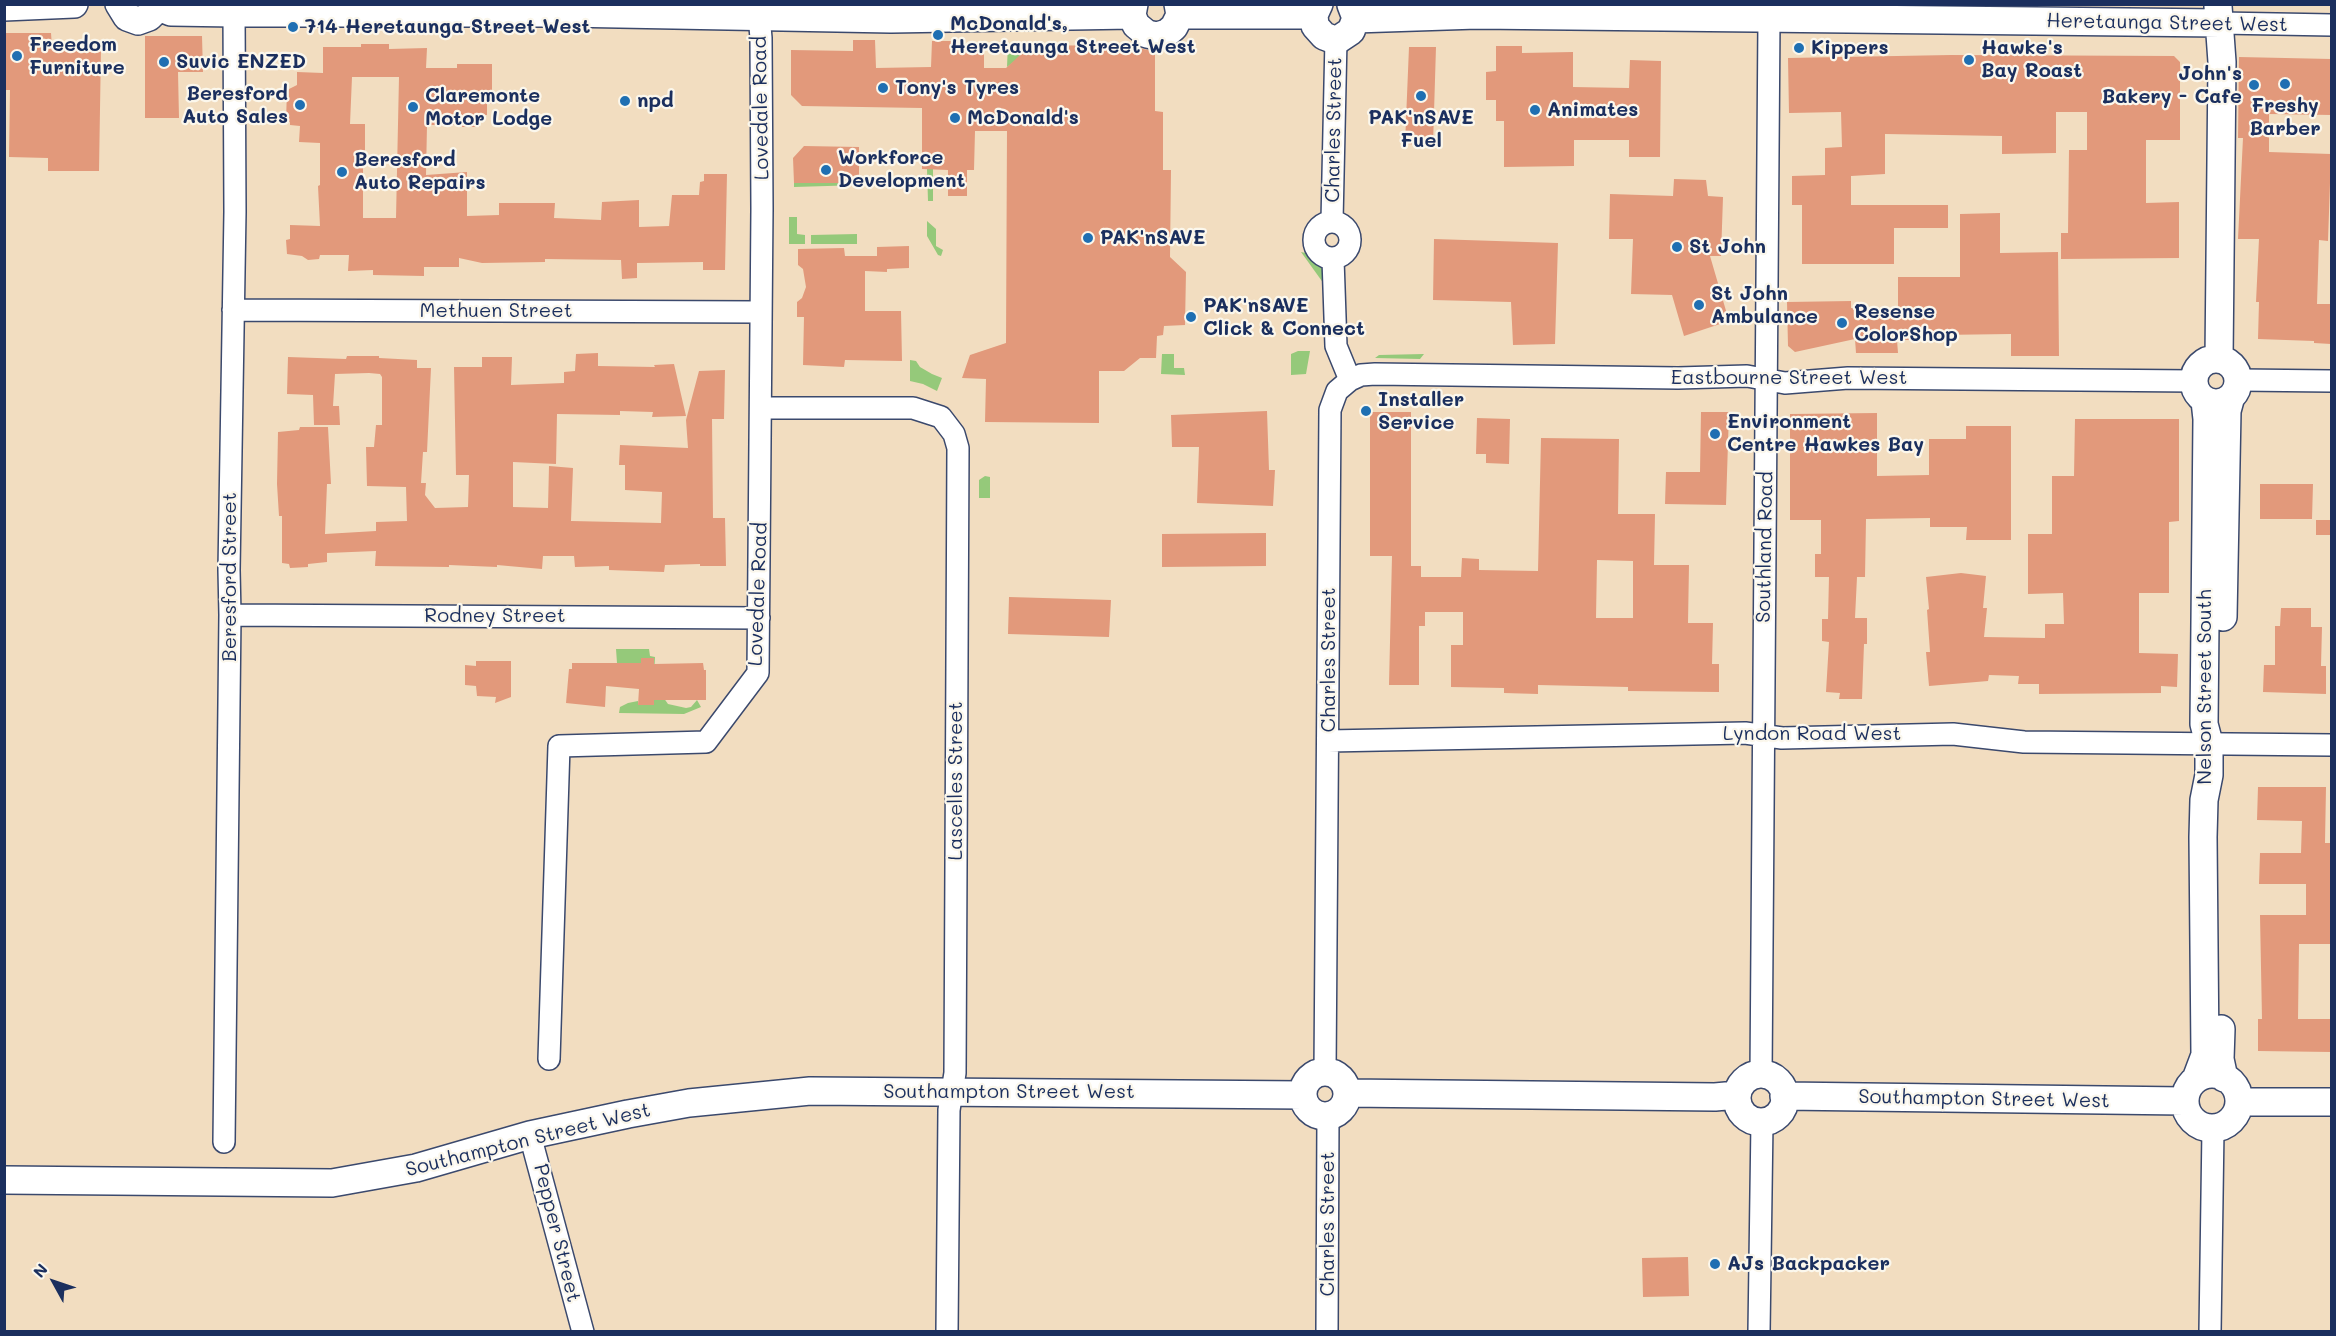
<!DOCTYPE html>
<style>
body{margin:0}
#map{position:relative;width:2336px;height:1336px;overflow:hidden;background:#f2ddc0;font-family:Mali,sans-serif}
canvas{display:block}
.frame{position:absolute;inset:0;border:6px solid #1b2f5e;pointer-events:none}
.north{position:absolute;left:24px;top:1252px;width:60px;height:60px;-webkit-text-stroke:4px #fbf7ec;paint-order:stroke;rotate:310deg;font-size:16px;font-weight:700;line-height:24px;text-align:center;color:#1b2f5e}
.north::after{content:'';display:block;margin:auto;width:21px;height:27px;background:#1b2f5e;clip-path:polygon(50% 0,100% 100%,50% 72%,0 100%)}
</style>
<div id="map">
<canvas width="2336" height="1336"></canvas>
<div class="frame"></div>
<div class="north">N</div>
</div>
<script>
const context = document.querySelector('canvas').getContext('2d');
context.lineJoin = 'round';
function paint(path, color) {
  context.fillStyle = color;
  context.fill(path, 'evenodd');
}
function poly(rows) {
  const path = new Path2D();
  for (const r of rows) {
    if (r.length === 3) {
      path.moveTo(r[0] + r[2], r[1]);
      path.arc(r[0], r[1], r[2], 0, 2 * Math.PI);
      continue;
    }
    path.moveTo(r[0], r[1]);
    for (let i = 2; i < r.length; i += 2) path.lineTo(r[i], r[i + 1]);
  }
  return path;
}
function strokePath(path, color, width, dash) {
  context.strokeStyle = color;
  context.lineWidth = width;
  context.lineCap = dash ? 'butt' : 'round';
  context.setLineDash(dash || []);
  context.stroke(path);
}
function write(font, color, halo, rows, align = 'center') {
  context.font = font + ' Mali,sans-serif';
  context.lineWidth = 4.5;
  context.setLineDash([]);
  context.textBaseline = 'middle';
  context.strokeStyle = halo;
  context.fillStyle = color;
  for (const [text, x, y, turn = 0] of rows) {
    context.save();
    context.translate(x, y);
    context.rotate((+turn || 0) * Math.PI / 180);
    context.textAlign = isNaN(turn) ? turn : align;
    if (halo) context.strokeText(text, 0, 0);
    context.fillText(text, 0, 0);
    context.restore();
  }
}
paint(poly([
 [1037,42,1037,45,1007,67,1008,43],
 [927,169,933,169,933,201,928,201],
 [794,183,859,183,894,184,794,187],
 [789,217,797,217,797,234,805,235,805,244,789,244],
 [927,221,936,229,936,246,943,250,941,256,938,255,927,236],
 [857,234,857,244,811,244,811,235],
 [1301,252,1310,254,1319,260,1324,270,1324,284],
 [1298,351,1310,351,1306,374,1291,375,1291,354],
 [1162,354,1174,354,1174,368,1184,368,1185,375,1161,374],
 [1424,354,1420,359,1375,358,1379,355],
 [910,360,916,361,920,367,932,374,942,378,937,391,923,384,910,381],
 [985,476,990,477,990,498,979,498,979,480],
 [616,649,649,649,650,656,655,657,654,676,617,663],
 [654,684,668,704,686,708,691,707,697,700,701,707,684,714,619,713,620,707,628,703,638,701,638,705,653,705]
]), '#95c97a');
paint(poly([
 [4,33,51,33,52,47,101,47,99,171,48,171,48,158,9,157,10,90,4,90],
 [145,36,202,36,203,72,178,72,179,118,145,118],
 [853,40,875,40,876,68,931,67,932,41,964,41,965,52,984,52,984,68,1006,68,1031,45,1118,46,1132,42,1143,49,1155,51,1155,111,1163,112,1163,170,1171,170,1170,257,1186,272,1185,325,1164,326,1163,335,1157,336,1156,358,1140,358,1124,371,1099,371,1099,423,985,422,986,379,962,378,970,355,1006,343,1007,131,975,131,974,170,967,170,967,196,948,196,948,170,922,169,922,108,802,106,791,95,791,50,853,51],
 [361,44,389,44,389,49,427,48,426,68,457,68,457,64,492,64,492,104,487,104,487,115,480,115,480,127,462,127,462,125,427,125,426,175,467,172,467,216,499,215,499,203,555,203,554,218,601,220,602,202,639,200,639,227,669,226,672,195,699,195,700,182,704,181,704,174,727,174,725,270,703,270,703,262,637,263,637,278,622,279,621,260,545,259,545,262,482,263,459,258,459,267,424,267,424,276,373,275,373,270,348,271,349,255,320,255,319,259,308,260,302,256,287,254,286,240,290,239,290,225,320,226,318,186,320,185,320,143,299,142,300,126,290,125,290,122,286,121,287,90,297,85,297,72,323,73,323,47,361,47],
 [352,77,399,77,396,218,363,218,363,153,365,153,365,124,350,124],
 [1496,46,1522,46,1522,53,1573,52,1573,87,1629,88,1630,60,1661,61,1660,157,1629,157,1629,140,1574,140,1574,166,1504,167,1504,121,1496,121,1496,100,1486,100,1486,72,1496,71],
 [1409,47,1436,47,1433,145,1405,144],
 [1951,55,2174,56,2180,62,2180,140,2146,140,2146,203,2179,202,2179,258,2061,259,2061,233,2068,233,2069,150,2087,150,2087,112,2056,112,2056,153,2002,154,2002,136,1885,134,1885,174,1851,176,1851,205,1948,205,1948,228,1894,228,1894,264,1802,264,1802,205,1792,205,1792,176,1825,175,1825,148,1842,147,1841,112,1789,113,1788,58],
 [2239,57,2331,59,2331,115,2269,114,2269,152,2331,154,2328,241,2319,240,2317,304,2331,304,2331,344,2314,343,2314,341,2258,339,2259,302,2256,302,2259,239,2238,239,2243,138,2238,138],
 [804,146,859,147,859,183,794,183,793,158],
 [1674,179,1706,180,1708,196,1723,197,1721,256,1710,256,1729,321,1684,336,1672,295,1631,294,1633,239,1609,239,1610,194,1673,196],
 [2000,213,2000,253,2058,252,2059,356,2011,356,2011,334,1939,335,1939,340,1897,340,1898,353,1856,353,1855,339,1795,352,1788,346,1787,302,1851,301,1851,308,1898,308,1898,277,1960,277,1960,214],
 [1434,239,1558,243,1555,344,1513,345,1511,302,1433,300],
 [909,246,909,268,887,269,887,272,865,271,865,311,901,311,902,361,845,360,844,367,803,365,804,317,797,317,797,302,802,298,806,287,803,269,798,265,798,249,844,248,845,256,877,256,877,247],
 [598,353,598,366,655,367,654,365,674,364,686,416,652,417,653,412,620,411,620,415,557,414,556,464,513,462,513,507,548,508,549,466,573,468,571,521,661,523,662,492,625,490,625,465,619,465,620,445,688,448,686,420,699,371,725,370,724,419,712,419,713,518,725,518,726,566,700,566,700,564,665,565,664,572,609,570,609,566,575,567,574,556,543,556,542,569,497,565,497,567,449,565,449,567,375,566,376,551,327,553,327,562,308,564,308,567,290,568,289,564,282,563,282,516,279,516,277,484,278,432,299,430,300,427,328,427,331,484,327,484,325,534,376,531,376,522,407,521,406,487,367,486,366,447,374,447,376,425,382,425,382,377,380,374,369,373,335,374,333,406,339,406,340,425,314,425,313,395,287,394,288,357,346,359,347,356,379,356,379,358,417,360,417,368,431,368,427,452,423,452,421,483,426,483,425,495,435,508,468,507,469,475,456,475,454,367,482,367,482,357,512,357,511,385,564,383,564,372,575,371,576,354],
 [1267,411,1269,470,1275,470,1273,506,1197,503,1199,447,1172,447,1171,415],
 [1370,412,1411,412,1411,566,1421,566,1421,577,1461,577,1462,558,1479,559,1479,570,1538,571,1541,438,1619,439,1618,514,1655,514,1654,565,1689,565,1688,623,1713,623,1712,664,1719,664,1719,692,1628,691,1628,687,1538,685,1538,694,1504,693,1504,688,1451,687,1451,645,1463,645,1463,612,1425,612,1425,626,1419,626,1419,685,1389,685,1392,556,1370,556],
 [1597,560,1633,561,1633,618,1596,618],
 [1701,412,1729,412,1726,505,1665,504,1666,472,1700,472],
 [1877,413,1877,476,1929,475,1929,439,1966,439,1966,426,2011,426,2011,540,1966,540,1967,527,1930,527,1930,518,1866,519,1865,577,1857,577,1855,618,1867,618,1867,644,1864,644,1862,699,1839,699,1840,693,1826,692,1829,642,1822,641,1822,619,1828,619,1829,577,1815,577,1815,554,1821,554,1821,520,1790,520,1790,414],
 [1477,418,1510,419,1509,464,1486,463,1486,454,1476,454],
 [2075,419,2179,419,2179,521,2169,522,2169,593,2139,593,2139,653,2178,654,2177,687,2161,686,2161,693,2039,694,2039,684,2018,684,2019,676,1989,675,1988,681,1929,686,1926,652,1930,652,1927,610,1929,609,1926,577,1961,573,1986,576,1983,608,1987,608,1984,637,2045,638,2045,624,2064,624,2063,593,2028,594,2028,534,2052,534,2052,476,2074,476],
 [2260,484,2313,484,2312,519,2260,519],
 [2316,520,2331,520,2331,535,2316,535],
 [1266,533,1266,566,1162,567,1162,534],
 [1009,597,1111,600,1109,637,1008,634],
 [2281,608,2311,608,2311,627,2322,627,2321,666,2326,666,2326,694,2263,692,2264,665,2275,665,2275,626,2280,626],
 [641,658,654,658,654,664,703,663,704,670,706,670,706,700,654,700,654,705,638,705,639,689,606,686,605,707,566,703,569,669,572,669,572,663,641,663],
 [476,661,511,661,511,697,495,703,496,697,477,696,476,686,465,685,465,665,476,666],
 [2258,787,2326,787,2325,843,2331,843,2331,944,2299,944,2298,1019,2331,1019,2331,1052,2258,1051,2258,1019,2262,1019,2260,915,2306,915,2306,884,2259,884,2260,853,2301,853,2302,821,2257,820],
 [1688,1257,1689,1296,1643,1297,1642,1258]
]), '#e2997b');
const minor = poly([
 [2220,23,2332,25],
 [1332,221,1336,39],
 [1332,240,18],
 [233,310,759,312],
 [1350,380,1361,375,1375,374,1678,378,1747,376,1785,383,1848,378,2194,381],
 [2239,380,2332,381],
 [761,408,913,408,941,417,954,434,958,448,955,1073,949,1110,947,1332],
 [230,615,759,618],
 [1328,741,1745,733,1782,738,1953,734,2024,742,2332,745],
 [549,1059,559,746,706,742,758,673,762,209,761,38,758,4],
 [1325,1071,1330,410,1337,391,1350,380,1336,346,1333,259],
 [1761,1074,1769,19],
 [530,1135,583,1332],
 [224,1142,230,615,229,570,235,212,234,13],
 [1327,1332,1328,1116],
 [1759,1332,1762,1122],
 [2210,1332,2213,1129]
]);
const major = poly([
 [119,4,127,17,138,21,149,17,153,13,156,4],
 [1134,4,1132,15,1136,25,1147,34,1157,36,1167,33,1174,27,1180,15,1178,4],
 [1319,4,1314,15,1315,26,1324,36,1332,39,1339,39,1351,31,1356,18,1351,5],
 [156,6,171,12,234,13,565,13,891,19,1132,15],
 [2218,6,2222,62,2219,359],
 [4,7,74,4],
 [1180,15,1314,15],
 [1355,19,1477,15,2220,23],
 [2216,381,22],
 [2223,617,2227,411,2230,400],
 [2221,1029,2220,1059,2224,1078],
 [1325,1094,22],
 [2212,1101,27],
 [1761,1098,24],
 [2196,1079,2205,1055,2203,837,2204,800,2209,775,2209,743,2204,724,2207,419,2205,401],
 [1347,1093,1715,1097,1737,1095],
 [1784,1096,2184,1101],
 [2239,1102,2332,1102],
 [4,1180,332,1183,416,1168,530,1135,628,1114,689,1103,810,1091,1303,1095]
]);
strokePath(minor, '#3b496d', 24);
strokePath(major, '#3b496d', 30);
strokePath(minor, '#fff', 21);
strokePath(major, '#fff', 27);
for (const [x, y, r, color] of [
 [293,27,6,"#1f6fb2"],
 [938,35,6,"#1f6fb2"],
 [1799,48,6,"#1f6fb2"],
 [17,56,6,"#1f6fb2"],
 [1969,60,6,"#1f6fb2"],
 [164,62,6,"#1f6fb2"],
 [2285,84,6,"#1f6fb2"],
 [2254,85,6,"#1f6fb2"],
 [883,88,6,"#1f6fb2"],
 [1421,96,6,"#1f6fb2"],
 [625,101,6,"#1f6fb2"],
 [300,105,6,"#1f6fb2"],
 [413,107,6,"#1f6fb2"],
 [1535,110,6,"#1f6fb2"],
 [955,118,6,"#1f6fb2"],
 [826,170,6,"#1f6fb2"],
 [342,172,6,"#1f6fb2"],
 [1088,238,6,"#1f6fb2"],
 [1677,247,6,"#1f6fb2"],
 [1699,305,6,"#1f6fb2"],
 [1191,317,6,"#1f6fb2"],
 [1842,323,6,"#1f6fb2"],
 [1366,411,6,"#1f6fb2"],
 [1715,434,6,"#1f6fb2"],
 [1715,1264,6,"#1f6fb2"]
]) {
  const dot = new Path2D();
  dot.arc(x, y, r, 0, 2 * Math.PI);
  context.fillStyle = color;
  context.fill(dot);
  strokePath(dot, '#fbf7ec', 2);
}
write('20px', '#1b2f5e', '#fbf7ec', [
 ["Heretaunga Street West",2167,23,1],
 ["Lovedale Road",761,108,-91],
 ["Charles Street",1334,130,-89],
 ["Methuen Street",496,311],
 ["Eastbourne Street West",1789,378],
 ["Southland Road",1765,547,-89],
 ["Beresford Street",230,577,-90],
 ["Lovedale Road",758,594,-88],
 ["Rodney Street",495,616],
 ["Charles Street",1329,660,-90],
 ["Nelson Street South",2205,687,-90],
 ["Lyndon Road West",1812,734],
 ["Lascelles Street",956,781,-90],
 ["Southampton Street West",1009,1092],
 ["Southampton Street West",1984,1099,1],
 ["Southampton Street West",528,1140,-14],
 ["Charles Street",1328,1224,-90],
 ["Pepper Street",557,1233,76]
]);
write('bold 20px', '#1b2f5e', '#fbf7ec', [
 ["McDonald's,",950,24],
 ["Heretaunga Street West",950,47],
 ["714 Heretaunga Street West",305,27],
 ["Freedom",29,45],
 ["Furniture",29,68],
 ["Kippers",1811,48],
 ["Hawke's",1981,48],
 ["Bay Roast",1981,71],
 ["Suvic ENZED",176,62],
 ["John's",2242,74,"right"],
 ["Bakery - Cafe",2242,97,"right"],
 ["Tony's Tyres",895,88],
 ["Beresford",288,94,"right"],
 ["Auto Sales",288,117,"right"],
 ["Claremonte",425,96],
 ["Motor Lodge",425,119],
 ["npd",637,101],
 ["Freshy",2285,106,"center"],
 ["Barber",2285,129,"center"],
 ["Animates",1547,110],
 ["McDonald's",967,118],
 ["PAK'nSAVE",1421,118,"center"],
 ["Fuel",1421,141,"center"],
 ["Workforce",838,158],
 ["Development",838,181],
 ["Beresford",354,160],
 ["Auto Repairs",354,183],
 ["PAK'nSAVE",1100,238],
 ["St John",1689,247],
 ["St John",1711,294],
 ["Ambulance",1711,317],
 ["PAK'nSAVE",1203,306],
 ["Click & Connect",1203,329],
 ["Resense",1854,312],
 ["ColorShop",1854,335],
 ["Installer",1378,400],
 ["Service",1378,423],
 ["Environment",1727,422],
 ["Centre Hawkes Bay",1727,445],
 ["AJs Backpacker",1727,1264]
], 'left');
</script>
